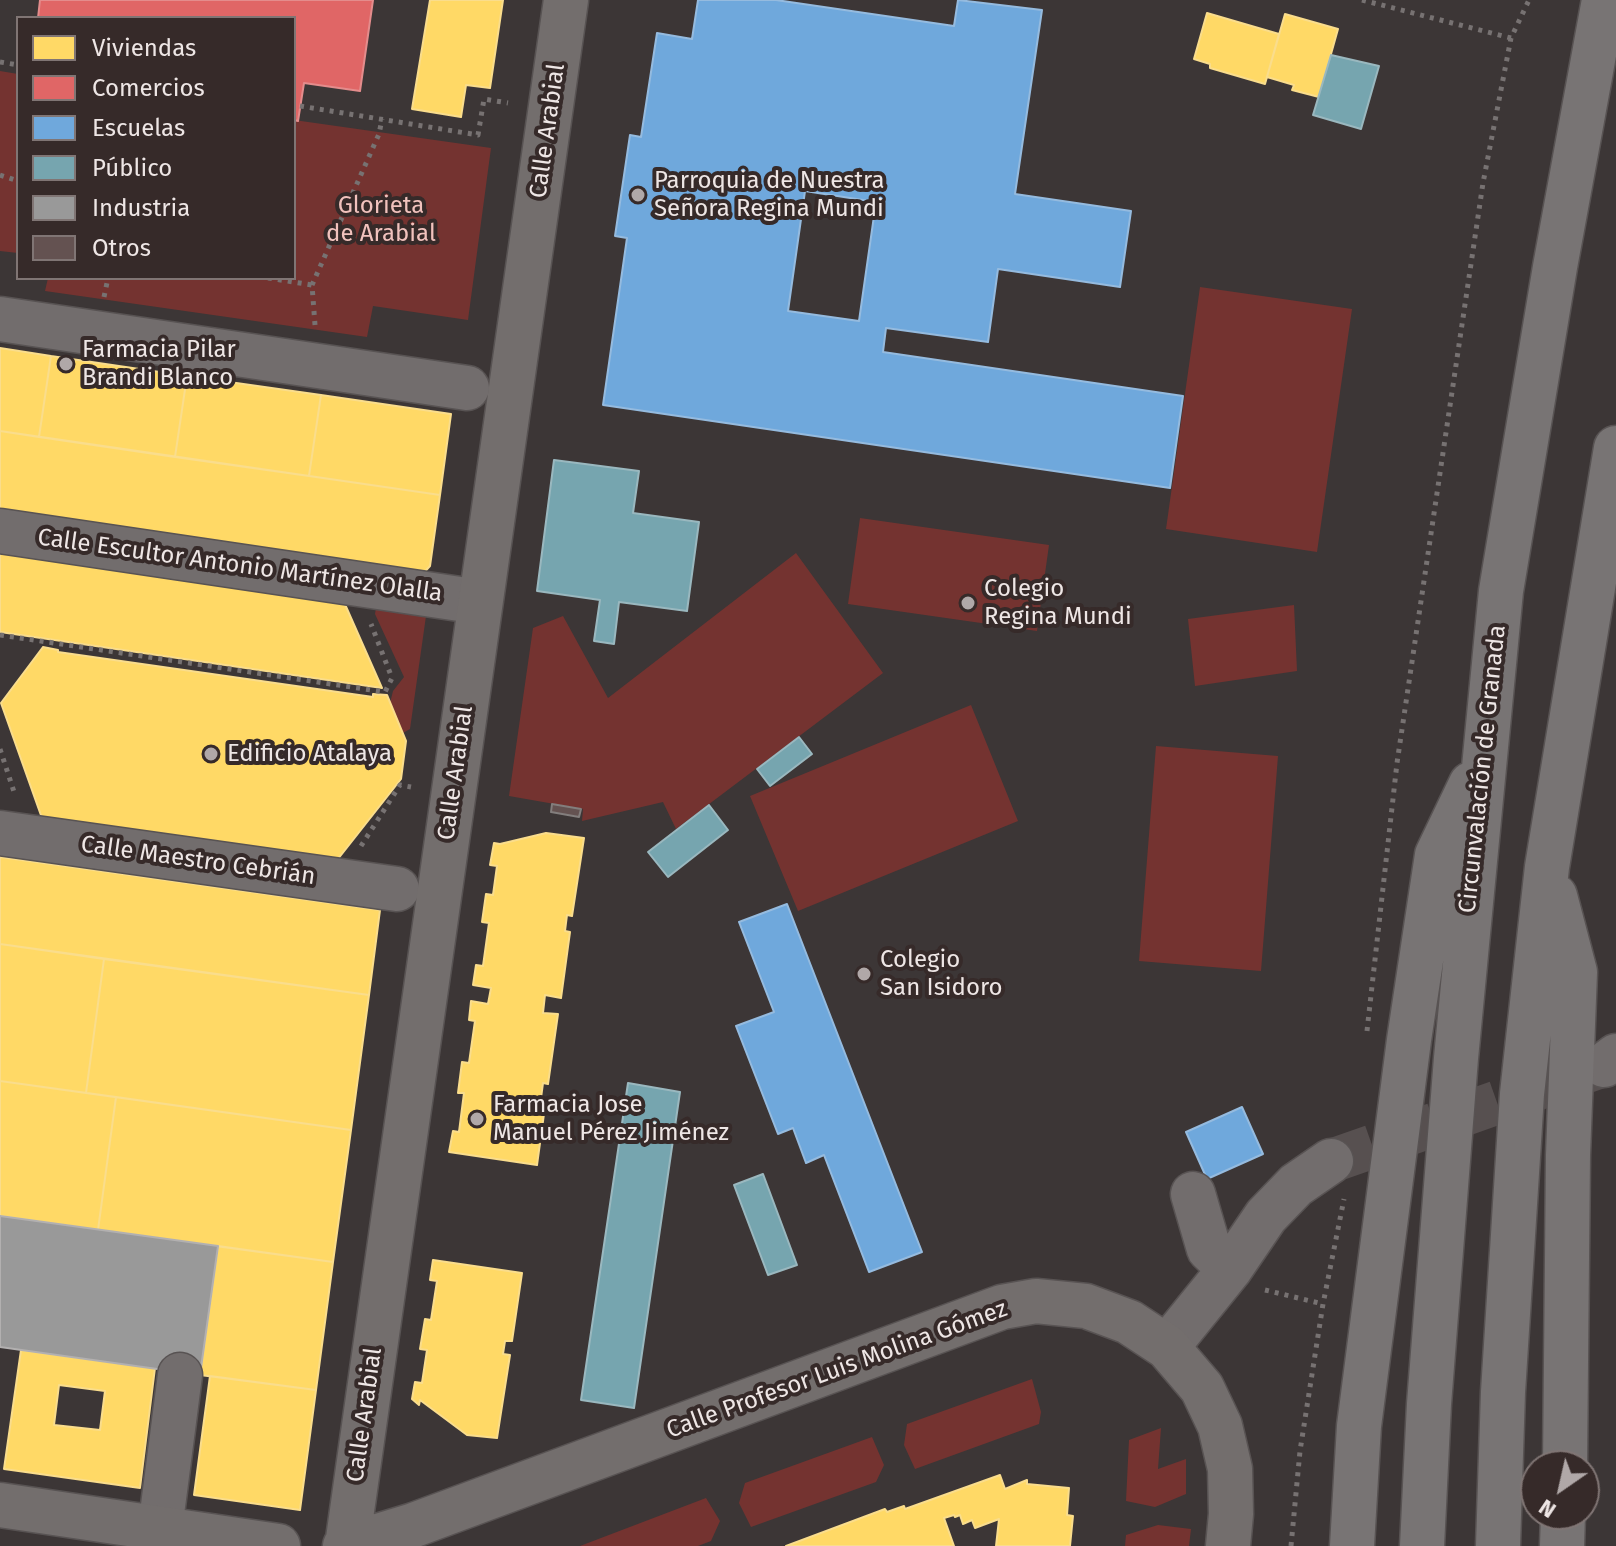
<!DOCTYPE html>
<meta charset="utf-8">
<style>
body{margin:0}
#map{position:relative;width:1616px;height:1546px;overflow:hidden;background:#3c3636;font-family:"Fira Sans",sans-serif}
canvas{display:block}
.legend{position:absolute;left:16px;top:16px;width:280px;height:264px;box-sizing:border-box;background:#362a29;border:2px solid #807574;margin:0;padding:10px 14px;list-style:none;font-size:24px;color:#eee6e5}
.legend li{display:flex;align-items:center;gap:16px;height:40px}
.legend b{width:40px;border:2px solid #807574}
.north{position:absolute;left:1520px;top:1450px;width:80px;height:80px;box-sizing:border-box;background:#362a29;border:2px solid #807574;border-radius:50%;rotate:214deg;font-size:22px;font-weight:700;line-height:32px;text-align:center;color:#eee6e5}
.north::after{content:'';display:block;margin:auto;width:28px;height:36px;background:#b0a8a8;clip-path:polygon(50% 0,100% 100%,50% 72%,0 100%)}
</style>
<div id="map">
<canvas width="1616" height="1546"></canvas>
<ul class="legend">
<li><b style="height:22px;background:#ffd966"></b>Viviendas</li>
<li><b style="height:22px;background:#e06666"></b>Comercios</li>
<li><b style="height:22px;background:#6fa8dc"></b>Escuelas</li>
<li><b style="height:22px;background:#76a5af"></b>Público</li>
<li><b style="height:22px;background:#999"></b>Industria</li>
<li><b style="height:22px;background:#645251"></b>Otros</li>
</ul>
<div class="north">N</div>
</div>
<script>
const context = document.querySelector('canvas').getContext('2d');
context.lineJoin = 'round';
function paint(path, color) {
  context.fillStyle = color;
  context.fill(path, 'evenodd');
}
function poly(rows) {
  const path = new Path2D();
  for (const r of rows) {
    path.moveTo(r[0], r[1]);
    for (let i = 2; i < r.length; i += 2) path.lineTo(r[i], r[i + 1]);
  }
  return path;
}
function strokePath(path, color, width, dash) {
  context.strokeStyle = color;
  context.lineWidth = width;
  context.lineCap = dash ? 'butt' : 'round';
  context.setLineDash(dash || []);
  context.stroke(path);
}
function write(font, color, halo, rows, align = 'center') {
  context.font = font + ' "Fira Sans",sans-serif';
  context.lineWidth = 8;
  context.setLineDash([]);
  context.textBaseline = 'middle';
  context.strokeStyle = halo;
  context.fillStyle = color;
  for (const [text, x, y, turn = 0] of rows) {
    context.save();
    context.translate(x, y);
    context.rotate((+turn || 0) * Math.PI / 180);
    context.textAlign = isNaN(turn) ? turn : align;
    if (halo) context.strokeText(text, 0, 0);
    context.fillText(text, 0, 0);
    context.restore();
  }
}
paint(poly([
 [0,71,18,74,18,253,0,251],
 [294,120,491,148,468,320,373,306,367,337,45,291,48,278,294,278],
 [1200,287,1352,309,1317,552,1166,529],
 [860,518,1049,545,1037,631,848,604],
 [796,553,883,673,676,829,663,802,582,821,583,809,509,796,533,628,563,616,608,698],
 [428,602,410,729,403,733,390,703,393,691,404,677,375,614,376,608],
 [1294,605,1297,671,1195,686,1188,619],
 [971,705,1018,821,798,911,750,796],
 [1156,746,1278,756,1261,971,1139,961],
 [1032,1379,1041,1412,1039,1424,915,1469,904,1445,907,1424],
 [1161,1428,1158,1469,1186,1459,1186,1494,1155,1507,1126,1501,1129,1440],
 [872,1437,884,1465,876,1482,751,1527,739,1503,745,1483],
 [706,1498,720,1521,711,1541,698,1546,580,1546],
 [1158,1525,1191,1529,1189,1546,1125,1546,1126,1535]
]), '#743330');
const homes = poly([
 [430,0,503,0,490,88,466,85,461,117,412,109,430,0],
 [1207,13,1279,34,1265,84,1210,68,1210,64,1194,59,1207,13],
 [1285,14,1338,29,1319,97,1292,90,1294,85,1267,77,1285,14],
 [0,348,51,356,39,437,0,431,0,348],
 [51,356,187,376,175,457,39,437,51,356],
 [187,376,321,395,309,476,175,457,187,376],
 [321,395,451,414,440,495,309,476,321,395],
 [0,431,440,495,430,566,418,579,0,521,0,431],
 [0,541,340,593,382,688,0,632,0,541],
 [43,647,58,650,58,652,373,697,373,694,387,695,406,741,401,779,334,864,43,821,1,703,43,647],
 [546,833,584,838,572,916,567,915,565,931,570,932,561,998,545,995,543,1013,558,1014,548,1084,543,1083,541,1098,546,1099,537,1165,449,1152,453,1131,459,1132,464,1093,458,1093,462,1062,469,1063,475,1021,469,1020,471,1001,488,1004,491,988,473,985,476,965,483,966,489,923,482,922,486,894,493,895,497,866,490,865,494,843,500,844,546,833],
 [0,857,380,910,369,995,0,944,0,857],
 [0,944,104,959,86,1093,0,1081,0,944],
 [104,959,369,995,351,1130,86,1093,104,959],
 [0,1081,116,1097,98,1230,0,1216,0,1081],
 [116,1097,351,1130,333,1262,98,1230,116,1097],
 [218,1246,333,1262,316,1390,200,1375,218,1246],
 [433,1260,522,1273,512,1341,505,1341,503,1354,510,1355,497,1438,467,1435,420,1400,419,1405,412,1399,415,1382,422,1383,427,1350,420,1349,425,1319,431,1320,437,1281,430,1280,433,1260],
 [21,1350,155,1368,140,1488,4,1469,21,1350],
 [59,1385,105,1391,100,1430,54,1425,59,1385],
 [210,1376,316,1390,300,1510,194,1495,210,1376],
 [1000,1475,1005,1489,1027,1480,1027,1484,1069,1488,1067,1515,1073,1516,1070,1546,996,1546,999,1519,975,1528,972,1520,963,1524,960,1515,955,1517,954,1515,944,1518,954,1546,786,1546,885,1509,887,1512,904,1506,905,1509,1000,1475]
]);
paint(homes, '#ffd966');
strokePath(homes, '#fadd8c', 2);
const shops = poly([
 [40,0,373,0,360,91,304,83,298,121,294,120,294,18,38,18,40,0]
]);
paint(shops, '#e06666');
strokePath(shops, '#e48c8c', 2);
const schools = poly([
 [698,0,776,0,954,26,958,0,1042,10,1015,194,1131,211,1120,287,998,269,988,342,886,328,883,352,1183,396,1170,488,603,405,627,238,615,236,630,135,641,137,657,33,692,39,698,0],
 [805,191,876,202,859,321,788,311,805,191],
 [787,904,922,1252,869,1272,824,1155,806,1163,793,1128,778,1134,736,1026,774,1012,739,922,787,904],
 [1242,1107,1263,1154,1207,1179,1186,1132,1242,1107]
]);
paint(schools, '#6fa8dc');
strokePath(schools, '#95bbdf', 2);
const public = poly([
 [1331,55,1379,66,1361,129,1313,115,1331,55],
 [554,460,639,471,633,513,699,522,687,611,619,602,614,644,594,641,600,600,537,591,554,460],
 [799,737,812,754,770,786,757,769,799,737],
 [709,805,728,830,668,877,648,852,709,805],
 [628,1083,680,1092,634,1408,581,1400,628,1083],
 [763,1174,797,1265,768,1275,734,1185,763,1174]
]);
paint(public, '#76a5af');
strokePath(public, '#9ab8bf', 2);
const industry = poly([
 [0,1216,218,1246,200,1375,0,1347,0,1216]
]);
paint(industry, '#999');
strokePath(industry, '#b2b0b0', 2);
const building = poly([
 [552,804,581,809,579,817,551,812,552,804]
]);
paint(building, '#645251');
strokePath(building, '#837e7d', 2);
strokePath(poly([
 [1331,1161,1604,1065]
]), '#575050', 44, [44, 22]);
const minor = poly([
 [0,319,467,388],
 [0,531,480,602],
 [0,833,397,889],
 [1604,1065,1616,1056],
 [1193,1194,1209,1249,1230,1269],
 [1167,1347,1230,1269,1266,1216,1296,1185,1331,1161],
 [160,1529,180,1375]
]);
const major = poly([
 [0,1505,278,1546],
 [345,1546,414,1525,1002,1307,1036,1301,1086,1306,1129,1322,1167,1347,1202,1388,1220,1426,1230,1469,1231,1514,1228,1546],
 [347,1546,566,0]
]);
const highway = poly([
 [1555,896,1575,972,1568,1155,1565,1466],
 [1352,1546,1359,1426,1409,1040,1437,855,1471,784],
 [1422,1546,1429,1404,1456,1058,1501,591,1555,267,1604,0],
 [1498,1546,1503,1392,1522,1094,1547,867,1616,448],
 [1562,1546,1563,1514]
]);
strokePath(minor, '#585353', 47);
strokePath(major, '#585353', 47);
strokePath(highway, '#585353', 47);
strokePath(poly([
 [1362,0,1511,38],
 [0,62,18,65],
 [300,106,478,135,484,99,508,103],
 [0,175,18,181],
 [268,278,312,285],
 [104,297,108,278],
 [315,325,312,285,379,134,382,119],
 [0,635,385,692,392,678,371,624],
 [0,749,15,795],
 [361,846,400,785,411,787],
 [1367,1031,1397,763,1483,183,1511,38,1529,0],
 [1265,1290,1323,1304],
 [1291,1546,1300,1451,1323,1304,1344,1199]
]), '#777272', 5, [4, 6]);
strokePath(minor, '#726d6d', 44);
strokePath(major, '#736e6d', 44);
strokePath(highway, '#787474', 44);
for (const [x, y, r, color] of [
 [638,195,8,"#b0a8a8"],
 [66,364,8,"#b0a8a8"],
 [968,603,8,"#b0a8a8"],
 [211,754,8,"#b0a8a8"],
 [864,974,8,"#b0a8a8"],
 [477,1119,8,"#b0a8a8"]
]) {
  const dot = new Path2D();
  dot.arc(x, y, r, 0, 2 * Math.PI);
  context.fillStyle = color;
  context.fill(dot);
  strokePath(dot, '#362a29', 3);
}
write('24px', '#eee6e5', '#362a29', [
 ["Calle Arabial",548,131,-82],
 ["Calle Escultor Antonio Martínez Olalla",240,566,8],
 ["Circunvalación de Granada",1483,769,-84],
 ["Calle Arabial",456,773,-82],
 ["Calle Maestro Cebrián",198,861,8],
 ["Calle Profesor Luis Molina Gómez",837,1370,-20],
 ["Calle Arabial",365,1415,-82]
]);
write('24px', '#eee6e5', '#362a29', [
 ["Parroquia de Nuestra",654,181],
 ["Señora Regina Mundi",654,209],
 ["Farmacia Pilar",82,350],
 ["Brandi Blanco",82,378],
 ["Colegio",984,589],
 ["Regina Mundi",984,617],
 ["Edificio Atalaya",227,754],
 ["Colegio",880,960],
 ["San Isidoro",880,988],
 ["Farmacia Jose",493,1105],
 ["Manuel Pérez Jiménez",493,1133]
], 'left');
write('24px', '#f1c2bd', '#362a29', [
 ["Glorieta",381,206],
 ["de Arabial",381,234]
]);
</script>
